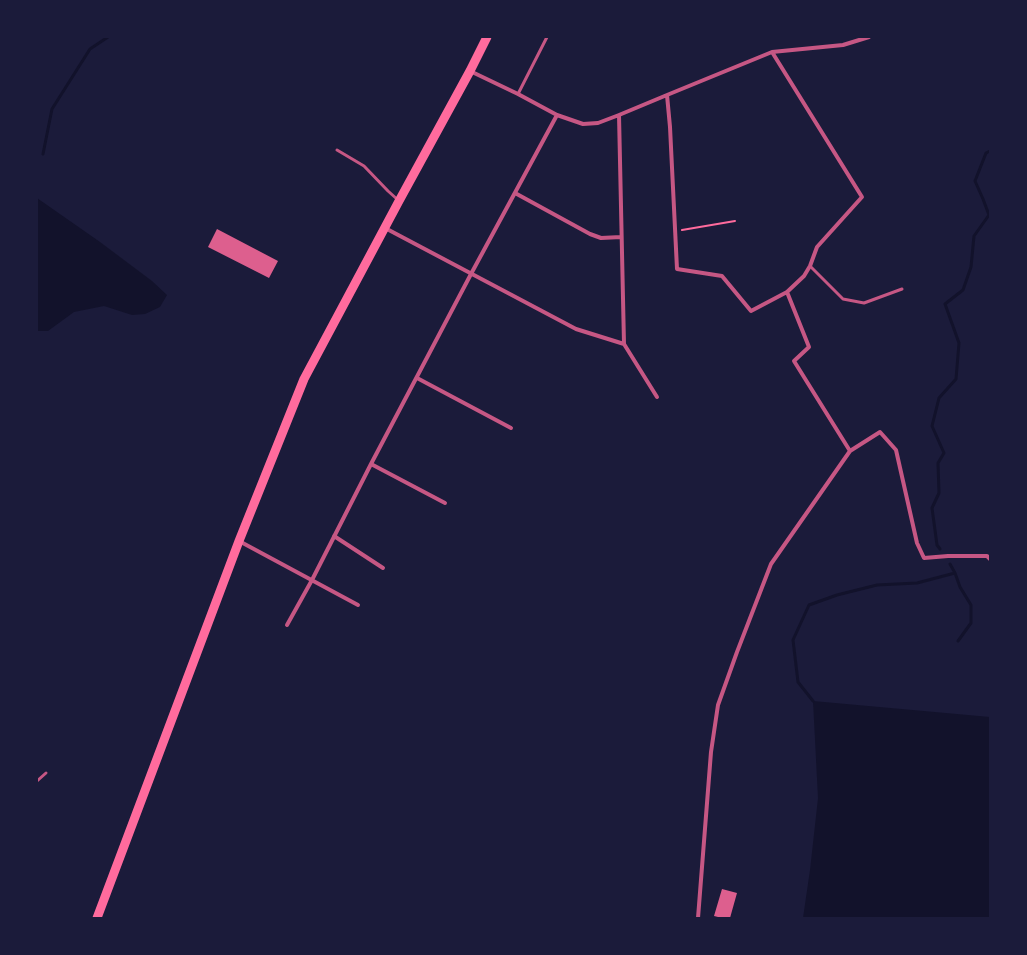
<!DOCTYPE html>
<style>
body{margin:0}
#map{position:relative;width:1027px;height:955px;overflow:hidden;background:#1b1b3a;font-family:"IBM Plex Sans",sans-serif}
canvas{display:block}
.frame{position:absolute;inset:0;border:38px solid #1b1b3a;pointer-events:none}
</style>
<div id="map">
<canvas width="1027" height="955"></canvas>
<div class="frame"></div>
</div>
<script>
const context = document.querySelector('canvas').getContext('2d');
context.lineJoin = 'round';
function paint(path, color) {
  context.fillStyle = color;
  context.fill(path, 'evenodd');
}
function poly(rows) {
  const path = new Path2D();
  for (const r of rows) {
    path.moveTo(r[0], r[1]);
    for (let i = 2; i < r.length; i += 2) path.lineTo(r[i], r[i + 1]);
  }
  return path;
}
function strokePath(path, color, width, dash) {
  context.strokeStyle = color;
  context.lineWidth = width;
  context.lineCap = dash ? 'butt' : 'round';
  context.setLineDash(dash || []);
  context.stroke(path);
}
paint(poly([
 [37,198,100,242,152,281,167,295,160,307,145,314,132,315,104,306,74,312,48,331,37,331],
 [813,701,990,717,990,918,803,918,810,870,818,798]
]), '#12122b');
strokePath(poly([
 [43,154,52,109,90,49,108,37],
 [940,549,937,545,932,508,939,493,938,463,944,453,932,426,939,398,956,379,959,343,945,304,963,290,971,267,974,236,989,215,983,199,975,181,986,153,990,151],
 [950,564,955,573,960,587,971,605,971,623,958,641],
 [813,701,798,682,793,640,809,605,837,595,877,585,917,583,955,573]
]), '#12122b', 3);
paint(poly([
 [217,229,278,261,269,278,208,247],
 [722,889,737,893,730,918,722,918,714,916]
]), '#dd5f8e');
strokePath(poly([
 [682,230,735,221]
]), '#ff6b9d', 2);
strokePath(poly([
 [518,94,547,37],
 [337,150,364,166,388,191,398,200],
 [810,266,843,299,864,303,902,289],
 [37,781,46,773]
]), '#c65784', 3);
strokePath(poly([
 [470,71,518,94,557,115,583,124,598,123,619,115,667,95,772,52,843,45,869,37],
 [667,95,670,127,677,269,722,276,751,311,787,292,804,276,810,266,817,247,862,197,772,52],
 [619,115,624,344],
 [515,193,590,234,601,238,621,237],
 [385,228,576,329,624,344,657,397],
 [787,292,809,347,794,361,850,451],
 [417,378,511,428],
 [371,464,445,503],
 [334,536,383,568],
 [239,541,358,605],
 [287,625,312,580,371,464,471,274,557,115],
 [698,918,711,752,718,705,737,652,771,564,850,451,880,432,896,450,917,543,924,558,948,556,987,556,990,559]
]), '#c65784', 4);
strokePath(poly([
 [97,918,239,541,304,379,399,201,470,71,487,37]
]), '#ff6b9d', 9);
</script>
